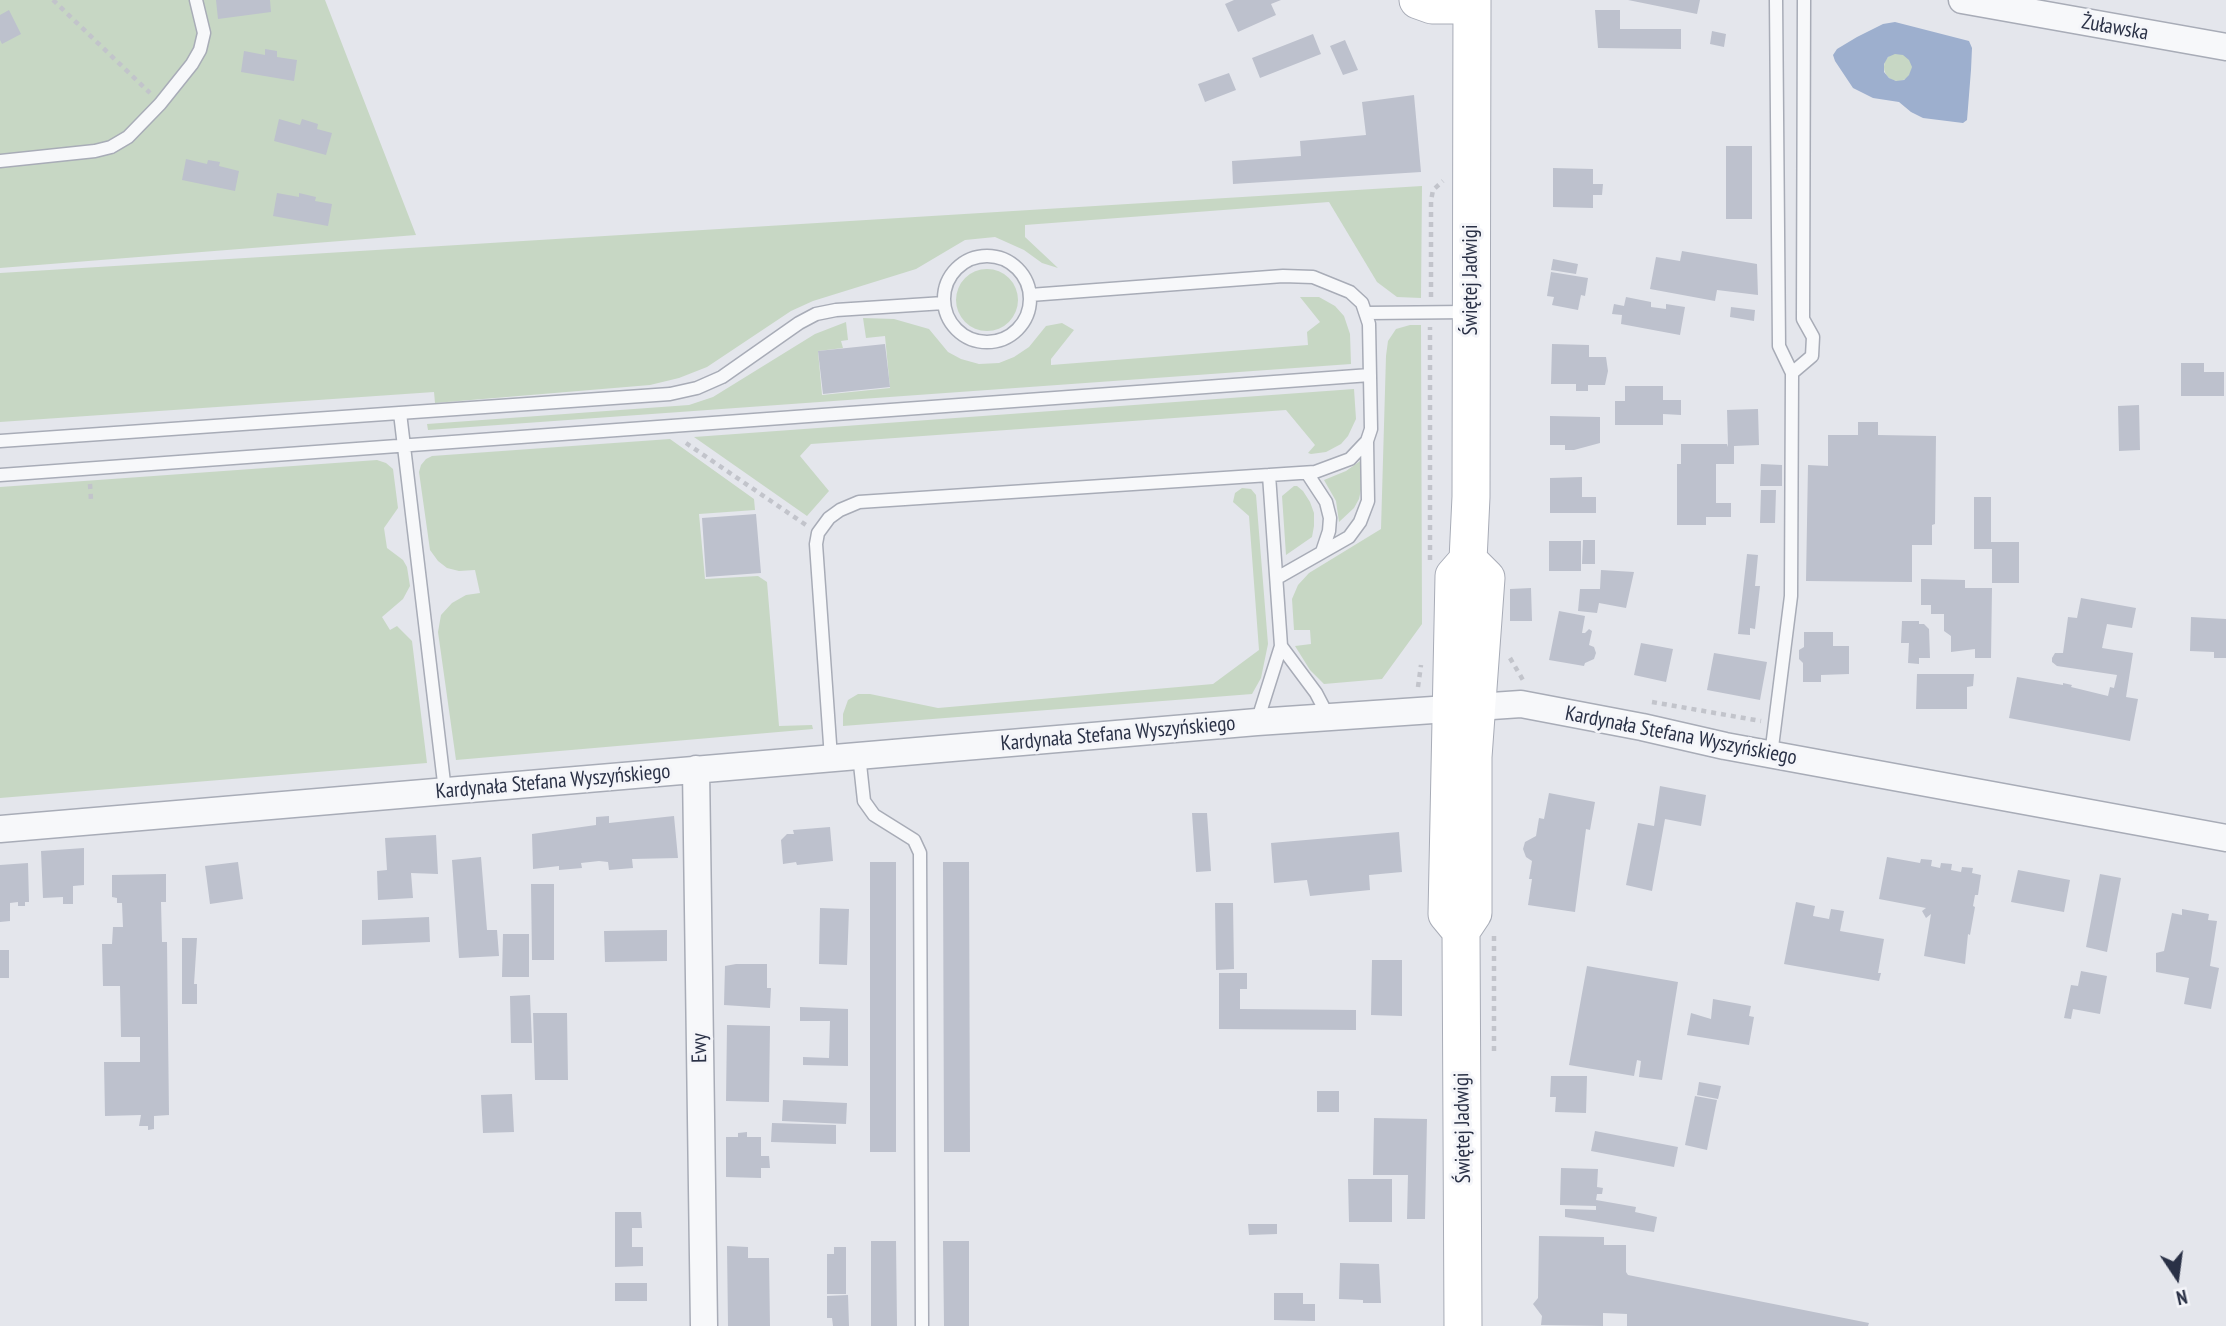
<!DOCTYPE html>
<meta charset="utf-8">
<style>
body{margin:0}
#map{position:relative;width:2226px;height:1326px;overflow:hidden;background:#e4e6ec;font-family:"PT Sans Narrow",sans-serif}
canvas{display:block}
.north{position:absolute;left:2142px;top:1242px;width:70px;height:70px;-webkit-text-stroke:5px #f4f5f9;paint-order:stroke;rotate:167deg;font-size:19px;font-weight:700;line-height:28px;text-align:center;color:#2a3146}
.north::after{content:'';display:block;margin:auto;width:24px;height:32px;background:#2a3146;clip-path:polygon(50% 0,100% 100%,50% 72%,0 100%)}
</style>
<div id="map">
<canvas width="2226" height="1326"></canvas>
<div class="north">N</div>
</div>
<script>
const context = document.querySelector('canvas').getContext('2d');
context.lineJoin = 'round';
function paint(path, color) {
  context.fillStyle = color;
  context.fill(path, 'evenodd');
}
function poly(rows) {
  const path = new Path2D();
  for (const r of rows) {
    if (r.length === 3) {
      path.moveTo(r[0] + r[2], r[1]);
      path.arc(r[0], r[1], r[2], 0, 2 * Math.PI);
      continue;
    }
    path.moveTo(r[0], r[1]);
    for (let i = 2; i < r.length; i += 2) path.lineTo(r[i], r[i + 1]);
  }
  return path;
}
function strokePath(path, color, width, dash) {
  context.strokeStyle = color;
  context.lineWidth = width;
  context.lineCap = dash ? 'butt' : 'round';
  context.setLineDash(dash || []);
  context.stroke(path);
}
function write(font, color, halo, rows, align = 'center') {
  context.font = font + ' "PT Sans Narrow",sans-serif';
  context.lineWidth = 6;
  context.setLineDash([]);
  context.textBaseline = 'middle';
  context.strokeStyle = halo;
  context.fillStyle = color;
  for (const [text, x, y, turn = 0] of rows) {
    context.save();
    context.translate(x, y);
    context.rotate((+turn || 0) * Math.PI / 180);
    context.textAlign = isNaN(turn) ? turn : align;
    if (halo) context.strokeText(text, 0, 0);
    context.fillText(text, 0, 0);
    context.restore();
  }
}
paint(poly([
 [0,0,325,0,416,235,0,268],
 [1898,67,14],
 [1422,186,1421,298,1397,297,1377,282,1329,202,1025,225,1025,237,1058,268,1042,263,1024,250,995,237,965,240,916,269,813,301,791,311,707,367,679,378,650,385,435,403,434,392,0,422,0,273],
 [987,300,31],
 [1300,297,1319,297,1335,306,1344,316,1350,334,1351,364,428,430,427,424,689,405,713,397,815,334,846,322,848,340,841,341,843,348,818,351,822,395,890,388,885,336,866,338,863,318,894,319,929,329,948,352,961,359,979,364,999,363,1014,357,1029,347,1046,326,1062,323,1074,330,1051,359,1051,365,1308,345,1307,332,1320,322],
 [1410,325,1421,325,1422,624,1382,679,1324,684,1310,670,1295,646,1311,644,1310,630,1294,630,1292,599,1298,585,1309,573,1381,529,1386,356,1388,341,1396,329],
 [1354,389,1356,419,1348,436,1341,444,1326,452,1311,454,1308,453,1315,445,1286,410,811,444,800,456,829,491,807,516,694,437],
 [670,439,754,499,755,510,699,514,705,579,758,576,767,582,779,726,812,725,813,729,456,760,438,632,441,615,452,603,466,595,480,593,475,570,459,571,447,568,438,561,430,550,419,472,421,465,426,459,432,456],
 [377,460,386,463,393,469,398,508,384,528,387,548,403,560,407,567,410,586,403,599,382,617,390,630,397,626,412,641,427,763,0,798,0,487],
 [1360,461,1363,480,1359,499,1354,508,1339,522,1336,501,1324,480,1346,471],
 [1294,486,1297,486,1303,491,1310,502,1314,513,1314,526,1312,537,1286,555,1282,496],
 [1242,488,1251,489,1256,495,1268,644,1261,678,1252,694,843,726,843,714,848,700,858,694,870,694,938,708,1213,684,1259,650,1249,516,1233,502,1235,493]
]), '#c7d7c4');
paint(poly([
 [1895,22,1969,41,1972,48,1971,70,1967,120,1963,123,1923,118,1911,112,1899,102,1873,98,1853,88,1835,61,1833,55,1837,49,1857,37,1883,24],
 [1895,54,1903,55,1909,60,1912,67,1909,75,1904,80,1896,81,1889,78,1884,72,1884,64,1888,57]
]), '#9dafce');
paint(poly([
 [216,0,270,0,271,12,218,19],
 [1234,0,1281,0,1271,4,1276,15,1238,32,1225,4],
 [1628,0,1700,0,1697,14],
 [9,10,21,34,2,44,0,40,0,15],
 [1595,10,1620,10,1620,29,1681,29,1681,49,1598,48],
 [1712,31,1726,34,1724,47,1710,44],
 [1313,34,1321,54,1260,78,1252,58],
 [1345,40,1358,70,1343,75,1330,46],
 [265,49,277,51,277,57,297,60,294,81,241,72,244,51,265,55],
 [1229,73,1236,90,1205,102,1198,84],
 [1414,95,1421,172,1233,184,1232,161,1301,156,1300,141,1366,135,1362,102],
 [279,119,300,125,302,119,318,124,317,129,332,133,326,155,274,141],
 [1726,146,1752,146,1752,219,1726,219],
 [186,159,207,164,208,160,220,162,219,166,239,171,235,191,182,180],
 [1553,168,1593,169,1593,184,1603,184,1602,195,1593,195,1593,208,1553,207],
 [277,193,299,197,299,193,316,197,315,201,332,204,328,226,273,216],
 [1682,251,1757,264,1758,295,1717,290,1715,301,1650,289,1656,257,1680,261],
 [1553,259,1578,264,1576,274,1551,270],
 [1551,272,1588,278,1585,296,1581,295,1578,310,1552,305,1554,297,1547,296],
 [1626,297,1651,302,1651,307,1666,309,1666,304,1685,307,1680,335,1621,324,1622,315,1612,314,1614,304,1624,306],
 [1731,307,1755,310,1754,321,1730,317],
 [885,344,890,387,823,394,818,351],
 [1552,344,1589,345,1589,357,1606,357,1608,371,1605,385,1588,385,1588,391,1576,391,1576,384,1551,384],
 [2181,363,2204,363,2204,372,2224,372,2224,396,2181,396],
 [1625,386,1663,386,1663,400,1681,400,1681,415,1663,414,1663,425,1615,425,1615,401,1625,401],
 [2139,405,2140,450,2119,451,2118,406],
 [1758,409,1759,445,1734,446,1734,464,1716,464,1716,503,1731,503,1731,517,1706,517,1706,525,1677,525,1677,464,1681,464,1681,444,1727,444,1728,447,1727,410],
 [1550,416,1600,417,1600,443,1574,450,1565,450,1565,445,1550,445],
 [1858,422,1878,422,1878,435,1936,436,1935,524,1932,525,1932,545,1912,545,1912,582,1806,581,1808,465,1828,466,1828,435,1858,435],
 [1761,464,1782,465,1782,486,1760,486],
 [1582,477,1582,497,1596,497,1596,513,1550,513,1550,478],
 [1761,490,1776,490,1775,523,1760,523],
 [1974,497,1991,497,1991,542,2019,542,2019,583,1992,583,1992,549,1974,549],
 [756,514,761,573,706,577,702,518],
 [1583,540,1595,540,1595,564,1582,564],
 [1549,541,1581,541,1581,571,1549,571],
 [1747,554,1758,555,1755,586,1760,586,1755,629,1750,628,1750,635,1738,634],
 [1601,570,1634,572,1626,608,1599,603,1597,613,1578,611,1580,589,1600,589],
 [1921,579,1965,580,1965,588,1992,588,1991,658,1975,658,1975,649,1951,652,1951,636,1944,631,1944,614,1931,614,1931,605,1921,605],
 [1531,588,1532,621,1510,621,1510,589],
 [2081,598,2136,608,2132,628,2107,624,2102,648,2133,653,2126,697,2138,699,2130,741,2009,718,2017,677,2063,685,2063,683,2072,685,2071,687,2108,696,2110,687,2114,688,2117,675,2057,666,2052,662,2052,658,2055,653,2063,653,2068,617,2077,618],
 [1559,611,1585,616,1582,633,1585,633,1589,629,1592,631,1589,645,1594,647,1596,653,1594,659,1585,663,1584,666,1549,660],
 [2191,617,2226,619,2226,658,2214,658,2214,652,2190,651],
 [1902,621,1919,621,1919,624,1924,624,1929,629,1930,658,1919,658,1919,664,1908,663,1909,643,1901,643],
 [1804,632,1833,632,1833,646,1849,646,1849,674,1821,675,1821,682,1803,682,1803,663,1799,659,1799,650,1804,647],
 [1641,643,1673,649,1666,682,1634,675],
 [1714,653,1767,662,1760,700,1707,690],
 [1917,674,1974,674,1973,686,1967,687,1967,709,1916,709],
 [1660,786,1706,795,1701,826,1665,819,1652,891,1626,885,1638,823,1654,826],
 [1549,793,1595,802,1590,830,1586,829,1575,912,1528,905,1532,879,1529,879,1532,861,1526,857,1523,849,1525,842,1536,836,1539,818,1544,819],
 [1192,813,1207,813,1211,871,1196,872],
 [609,816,609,823,674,816,678,858,632,859,633,868,609,870,608,862,599,861,581,863,582,868,559,870,559,866,533,869,532,834,596,825,596,817],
 [830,827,833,861,797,865,796,862,783,864,781,840,787,834,794,834,793,830],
 [1399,832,1402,872,1369,875,1370,890,1310,896,1307,880,1274,883,1271,843],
 [436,835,438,874,411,873,413,898,378,900,377,871,387,870,385,838],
 [84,848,84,885,73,886,73,904,63,904,63,897,43,898,41,851],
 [481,857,487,930,497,930,499,956,459,958,452,860],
 [1887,857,1920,863,1921,859,1932,860,1931,866,1940,868,1941,863,1952,864,1951,870,1961,872,1962,867,1973,868,1972,873,1981,875,1978,895,1975,895,1973,906,1975,907,1970,935,1968,934,1965,964,1924,956,1931,914,1926,918,1922,911,1926,908,1879,899],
 [238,862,243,899,210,904,205,866],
 [870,862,896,862,896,1152,870,1152],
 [943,862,969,862,970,1152,944,1152],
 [28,863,29,902,25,902,25,906,18,906,18,902,10,903,10,921,0,922,0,865],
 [2018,870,2070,880,2064,912,2011,902],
 [166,874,166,902,161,902,162,942,167,942,169,1115,154,1116,154,1129,148,1130,148,1126,139,1126,141,1115,105,1116,104,1062,140,1062,140,1037,121,1037,120,986,103,986,102,944,112,944,113,927,123,927,122,903,117,903,117,898,112,897,112,875],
 [2100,874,2121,878,2107,952,2086,947],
 [531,884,554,884,554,960,532,960],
 [1796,902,1815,906,1813,916,1829,919,1831,909,1844,911,1840,931,1884,939,1878,973,1881,973,1879,981,1784,964],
 [1215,903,1233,903,1234,969,1216,970],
 [820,908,849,909,847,965,819,964],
 [2182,909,2209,914,2208,920,2217,921,2210,966,2219,968,2211,1009,2184,1004,2189,978,2156,972,2156,953,2164,951,2172,913,2182,915],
 [429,917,430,942,362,945,362,920],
 [667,930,667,961,605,962,604,931],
 [503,934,529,934,529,977,502,977],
 [182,938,197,938,194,984,197,984,197,1004,182,1004],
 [0,950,9,950,9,978,0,978],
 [1372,960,1402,960,1402,1016,1371,1015],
 [736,964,767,964,767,988,771,988,770,1008,724,1005,725,966],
 [1587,966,1678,982,1662,1080,1639,1077,1641,1061,1637,1060,1634,1076,1569,1065],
 [2081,971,2107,976,2100,1014,2073,1009,2071,1019,2064,1018,2071,985,2078,986],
 [1219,973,1247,973,1247,989,1240,989,1240,1009,1356,1010,1356,1030,1219,1029],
 [530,995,532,1043,511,1043,510,996],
 [1713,999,1751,1006,1749,1016,1754,1017,1749,1045,1687,1035,1691,1013,1711,1019],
 [800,1007,848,1009,848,1066,803,1065,803,1057,829,1058,830,1021,800,1021],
 [533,1013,567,1013,568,1080,535,1080],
 [727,1025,770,1026,769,1102,726,1101],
 [1551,1076,1587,1076,1586,1113,1555,1112,1556,1097,1550,1097],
 [1699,1082,1721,1086,1718,1099,1697,1095],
 [1317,1091,1339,1091,1339,1112,1317,1112],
 [512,1094,514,1132,483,1133,481,1095],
 [1695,1096,1717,1100,1707,1150,1685,1145],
 [783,1100,847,1103,846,1124,782,1121],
 [1374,1118,1427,1119,1425,1219,1407,1219,1408,1175,1373,1175],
 [772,1123,836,1125,836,1144,771,1142],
 [1595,1131,1678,1147,1674,1167,1591,1151],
 [747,1132,747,1137,761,1137,761,1156,769,1156,770,1168,761,1168,761,1178,726,1177,726,1137,738,1137,738,1133],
 [1561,1168,1598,1169,1597,1187,1603,1188,1602,1194,1597,1194,1596,1200,1636,1207,1635,1212,1657,1217,1654,1232,1565,1217,1565,1209,1596,1210,1596,1206,1560,1205],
 [1348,1179,1392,1179,1392,1222,1349,1222],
 [615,1212,641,1212,642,1228,632,1228,632,1247,643,1247,643,1266,615,1267],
 [1248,1224,1277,1224,1277,1234,1249,1235],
 [1539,1236,1604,1237,1604,1245,1626,1245,1626,1272,1628,1275,1869,1323,1868,1326,1627,1326,1627,1314,1603,1313,1603,1326,1541,1325,1542,1316,1533,1304,1538,1298],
 [871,1241,896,1241,897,1326,871,1326],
 [943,1241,969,1241,969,1326,944,1326],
 [727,1246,748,1247,748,1258,769,1258,770,1326,728,1326],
 [834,1247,846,1247,846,1294,827,1294,827,1254,834,1254],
 [1340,1263,1379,1264,1381,1303,1363,1303,1363,1300,1339,1299],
 [615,1283,647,1283,647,1301,615,1301],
 [1274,1293,1303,1293,1303,1304,1315,1304,1315,1321,1274,1320],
 [848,1295,849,1326,833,1326,832,1318,827,1318,827,1296]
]), '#bdc1cd');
const lane = poly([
 [1776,0,1779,346,1792,373],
 [0,161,95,151,111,147,128,137,160,104,192,64,200,50,204,33,196,0],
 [987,299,43],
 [1367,313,1467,312],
 [400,413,445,791],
 [0,441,670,394,697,388,722,377,799,323,816,314,836,310,944,303],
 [1307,473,1326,502,1330,518,1329,531,1322,552],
 [0,475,1370,375],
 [1277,578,1349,537,1360,522,1368,501,1367,441],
 [1281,646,1316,693,1328,716],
 [1257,722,1281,646,1269,475],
 [859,755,864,801,874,815,914,840,920,853,922,1326],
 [1771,755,1791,596,1792,373,1812,356,1813,337,1803,319,1804,0],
 [831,758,816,544,818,533,829,518,840,510,859,502,1315,472,1350,459,1367,441,1371,429,1369,324,1362,303,1350,292,1313,277,1283,276,1030,295]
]);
const street = poly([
 [1962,0,2226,47],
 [696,769,704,1326],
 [0,829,1257,722,1521,704,1642,727,1725,746,2226,838]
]);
const secondary = poly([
 [1418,0,1432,5,1472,5],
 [1461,931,1447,914,1454,576,1468,560,1471,497,1472,0],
 [1463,1326,1461,931,1473,913,1473,757,1486,578,1468,560]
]);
strokePath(lane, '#a8acb7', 15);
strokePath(street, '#a8acb7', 29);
strokePath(secondary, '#a8acb7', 39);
strokePath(poly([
 [53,0,150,93],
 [1431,297,1431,201,1433,190,1443,181],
 [686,443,806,525],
 [90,484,91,500],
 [1430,560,1430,327],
 [1510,658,1523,680],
 [1418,687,1421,665],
 [1652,702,1761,721],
 [1494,1051,1494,933]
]), '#c2c4cb', 4.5, [5, 5]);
strokePath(lane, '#f7f8fa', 12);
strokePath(street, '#f7f8fa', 26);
strokePath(secondary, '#fff', 37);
write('21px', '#2a3146', '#f4f5f9', [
 ["Żuławska",2115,28,10],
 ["Świętej Jadwigi",1471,280,-90],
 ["Kardynała Stefana Wyszyńskiego",1118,734,-5],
 ["Kardynała Stefana Wyszyńskiego",1681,736,11],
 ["Kardynała Stefana Wyszyńskiego",553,782,-5],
 ["Ewy",700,1048,-91],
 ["Świętej Jadwigi",1463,1128,-91]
]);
</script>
